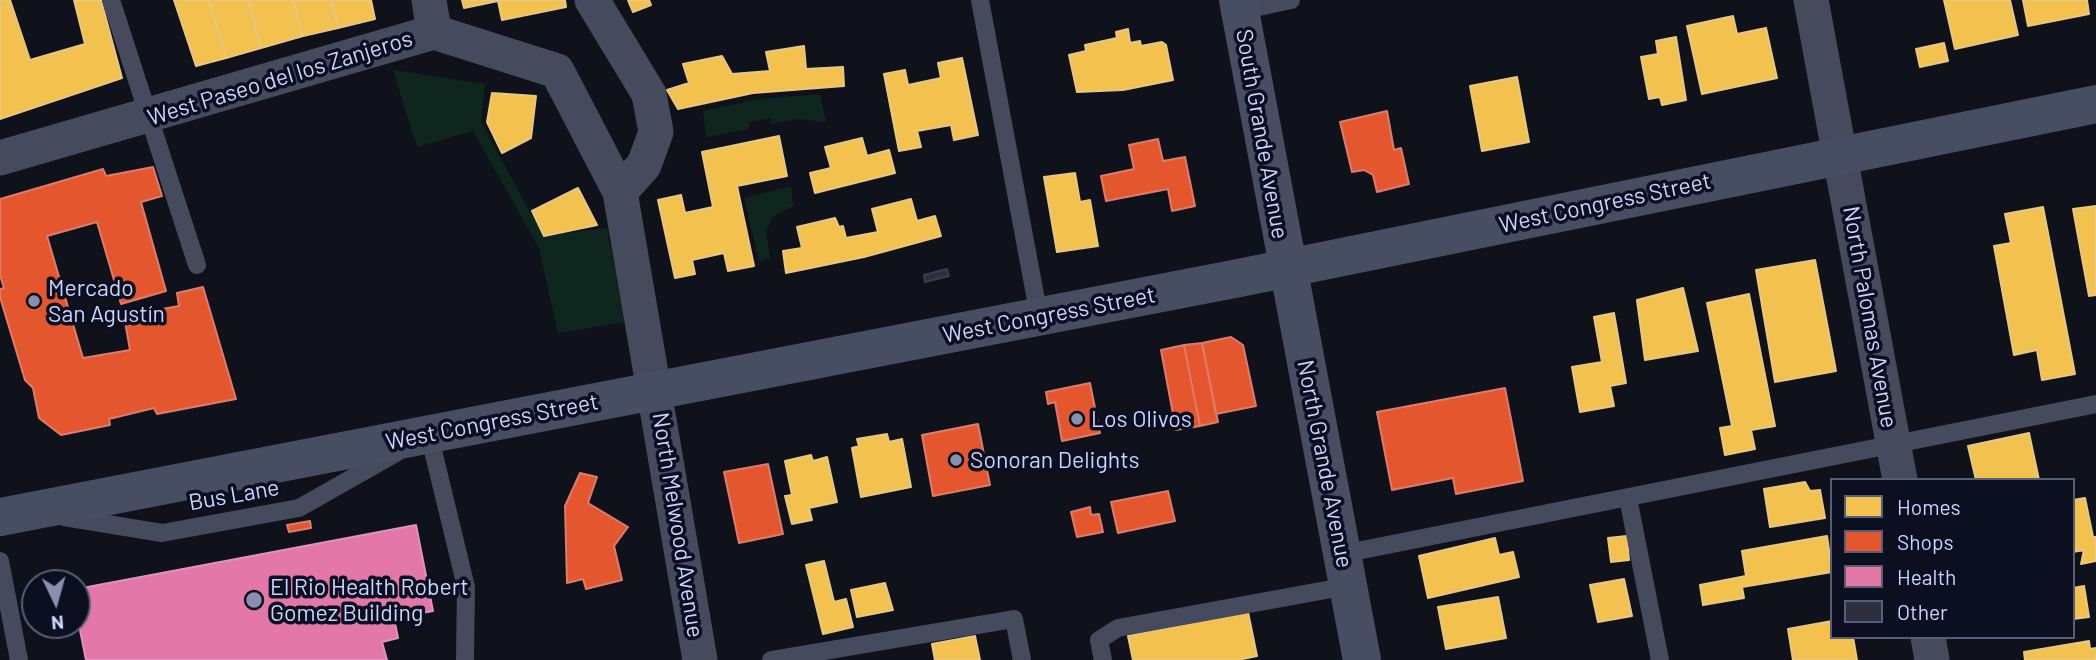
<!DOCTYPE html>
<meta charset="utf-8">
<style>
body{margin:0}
#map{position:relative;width:2096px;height:660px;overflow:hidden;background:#10121b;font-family:Barlow,sans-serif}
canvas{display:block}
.legend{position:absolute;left:1830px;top:478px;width:245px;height:161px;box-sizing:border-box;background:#0c0f1f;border:2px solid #585e79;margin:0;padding:9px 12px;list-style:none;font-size:21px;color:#cad4ff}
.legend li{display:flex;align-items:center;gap:14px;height:35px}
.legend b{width:35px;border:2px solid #585e79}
.north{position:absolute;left:21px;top:569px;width:70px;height:70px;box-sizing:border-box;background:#0c0f1f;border:2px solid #585e79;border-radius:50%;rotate:175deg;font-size:19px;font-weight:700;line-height:28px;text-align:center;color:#cad4ff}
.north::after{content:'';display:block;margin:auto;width:24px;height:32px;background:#8990af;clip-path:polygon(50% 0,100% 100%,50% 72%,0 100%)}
</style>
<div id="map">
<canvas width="2096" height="660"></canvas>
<ul class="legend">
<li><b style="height:19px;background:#f2c14e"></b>Homes</li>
<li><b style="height:19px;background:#e4572e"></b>Shops</li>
<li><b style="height:19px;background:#e377a8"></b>Health</li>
<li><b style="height:19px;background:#2d2f3e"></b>Other</li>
</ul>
<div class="north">N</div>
</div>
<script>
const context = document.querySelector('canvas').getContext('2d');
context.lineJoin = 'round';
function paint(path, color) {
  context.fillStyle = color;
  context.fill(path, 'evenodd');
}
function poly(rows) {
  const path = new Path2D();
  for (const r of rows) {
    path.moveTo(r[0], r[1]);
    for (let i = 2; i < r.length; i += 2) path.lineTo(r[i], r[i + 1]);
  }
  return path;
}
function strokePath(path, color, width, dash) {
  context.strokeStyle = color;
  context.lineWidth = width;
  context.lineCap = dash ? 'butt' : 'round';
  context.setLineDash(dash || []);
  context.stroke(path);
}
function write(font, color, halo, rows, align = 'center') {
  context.font = font + ' Barlow,sans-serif';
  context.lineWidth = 7;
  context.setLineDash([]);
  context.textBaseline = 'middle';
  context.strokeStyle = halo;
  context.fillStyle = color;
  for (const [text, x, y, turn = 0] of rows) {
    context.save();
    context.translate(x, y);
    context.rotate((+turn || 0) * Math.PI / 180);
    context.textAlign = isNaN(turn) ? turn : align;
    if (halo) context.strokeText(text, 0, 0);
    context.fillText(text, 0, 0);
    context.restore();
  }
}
paint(poly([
 [393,70,485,84,481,122,543,236,607,228,625,322,558,333,539,248,473,131,417,147],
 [820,94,826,122,798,119,771,124,770,118,749,122,749,129,706,137,703,111,759,99],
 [791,186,793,206,772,217,766,232,770,258,759,261,744,198]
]), '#0f261f');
const homes = poly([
 [0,0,10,0,30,60,85,44,74,0,101,0,122,78,0,119,0,0],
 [174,0,209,0,226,58,196,66,174,0],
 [209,0,248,0,261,48,226,58,209,0],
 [248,0,293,0,303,36,261,48,248,0],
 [293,0,331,0,338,28,303,36,293,0],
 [331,0,371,0,375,19,338,28,331,0],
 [462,0,565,0,566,7,502,20,498,1,464,8,462,0],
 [628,0,649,0,651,5,633,12,628,0],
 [1944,0,2010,0,2018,35,1955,49,1944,0],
 [2023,0,2087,0,2089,14,2028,26,2023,0],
 [1733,16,1737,34,1766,28,1777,78,1702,94,1687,26,1733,16],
 [1128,29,1130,43,1140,41,1141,46,1162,42,1166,45,1173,80,1123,90,1077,92,1069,55,1086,51,1085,45,1117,38,1116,32,1128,29],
 [1676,37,1686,100,1662,105,1660,97,1649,99,1641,57,1658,54,1656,41,1676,37],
 [1944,43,1948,61,1920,67,1916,49,1944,43],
 [804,46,806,69,843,67,844,86,753,93,678,109,667,90,689,83,683,64,722,56,732,74,770,71,766,52,804,46],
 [962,58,978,135,954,140,951,125,917,131,921,147,899,151,884,74,905,70,908,85,941,78,938,63,962,58],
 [1517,77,1529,142,1482,151,1470,86,1517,77],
 [492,93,536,96,531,138,502,153,487,122,492,93],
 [779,136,787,176,737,186,754,266,728,271,724,253,692,260,695,274,675,278,658,200,681,195,685,213,713,207,702,152,779,136],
 [862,138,867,156,889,150,895,173,815,193,810,173,831,168,825,147,862,138],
 [1075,173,1080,202,1090,200,1098,246,1057,252,1044,177,1075,173],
 [578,188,597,225,544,236,532,211,578,188],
 [911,199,917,221,935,216,941,236,864,257,786,273,783,251,802,248,797,227,835,218,839,227,843,226,846,238,878,232,872,209,911,199],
 [2096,206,2096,295,2089,296,2073,209,2096,206],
 [2043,207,2075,374,2042,380,2037,350,2014,355,1994,246,2011,243,2005,214,2043,207],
 [1815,260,1836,371,1775,382,1756,270,1815,260],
 [1683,288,1698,351,1645,360,1637,300,1683,288],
 [1749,294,1775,426,1751,430,1755,449,1725,455,1720,428,1732,426,1707,303,1749,294],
 [1614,313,1626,383,1610,386,1614,406,1580,412,1572,367,1602,362,1594,317,1614,313],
 [2029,433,2039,480,1976,480,1968,446,2029,433],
 [887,434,889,442,902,439,911,487,861,497,852,448,859,446,857,439,887,434],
 [811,455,813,461,827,457,837,502,809,508,812,520,792,524,785,496,792,495,785,461,811,455],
 [1805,482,1810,491,1820,490,1825,518,1770,527,1764,489,1805,482],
 [2085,498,2093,537,2096,537,2096,561,2081,564,2084,550,2073,552,2073,500,2085,498],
 [1627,536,1629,560,1611,562,1608,538,1627,536],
 [1827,536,1832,572,1742,587,1744,598,1703,605,1700,585,1746,576,1742,551,1827,536],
 [1495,538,1499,555,1513,552,1519,577,1428,598,1419,556,1495,538],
 [824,561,834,602,846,599,853,627,823,634,806,565,824,561],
 [1624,579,1632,616,1598,622,1590,585,1624,579],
 [885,583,893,610,857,617,851,590,885,583],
 [2084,586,2089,617,2073,619,2073,588,2084,586],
 [1498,597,1506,638,1446,649,1438,607,1498,597],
 [1248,612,1257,656,1238,660,1133,660,1128,636,1248,612],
 [1832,621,1832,637,1853,637,1857,660,1793,660,1788,629,1832,621],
 [975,636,980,660,935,660,932,644,975,636],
 [2089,641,2090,649,2096,648,2096,660,2025,660,2024,652,2089,641]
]);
paint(homes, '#f2c14e');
strokePath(homes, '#e6c783', 2);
const shops = poly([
 [1387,111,1394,150,1401,148,1409,184,1377,192,1373,175,1364,170,1352,172,1340,122,1387,111],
 [1158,139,1163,161,1185,157,1195,206,1172,211,1168,189,1106,201,1101,176,1134,169,1129,145,1158,139],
 [153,167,162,196,141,202,166,291,121,304,97,222,47,236,83,358,130,350,124,316,179,306,177,293,203,287,236,399,157,414,154,408,109,419,110,425,61,435,39,418,33,388,25,380,0,297,0,289,4,288,0,275,0,199,103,169,106,176,153,167],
 [1231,337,1243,345,1256,406,1216,414,1202,343,1231,337],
 [1202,343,1218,422,1200,426,1184,345,1202,343],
 [1184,345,1200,426,1176,430,1161,350,1184,345],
 [1090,383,1100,433,1062,441,1055,402,1048,404,1046,392,1090,383],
 [1505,388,1523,481,1456,494,1453,478,1392,490,1377,412,1505,388],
 [978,424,990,485,933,496,922,435,978,424],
 [768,464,783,534,739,543,724,472,768,464],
 [580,473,597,477,588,503,628,527,614,546,622,580,586,589,583,579,567,583,565,506,580,473],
 [1168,491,1175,521,1118,533,1111,502,1168,491],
 [1090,507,1091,515,1099,514,1103,532,1077,537,1071,512,1090,507],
 [310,521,311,528,289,532,287,525,310,521]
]);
paint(shops, '#e4572e');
strokePath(shops, '#dc7c6d', 2);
const health = poly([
 [416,525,433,611,394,618,398,638,382,642,387,660,86,660,77,615,77,589,416,525]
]);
paint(health, '#e377a8');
strokePath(health, '#dc93c2', 2);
const building = poly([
 [947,269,949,276,925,282,924,275,947,269]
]);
paint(building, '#2d2f3e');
strokePath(building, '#3a3d50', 2);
strokePath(poly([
 [111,0,197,265],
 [980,0,1039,316],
 [1240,11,1291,0],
 [426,436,429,434,466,587,465,660],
 [1628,498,1660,660],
 [64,517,162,533,299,508,396,453],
 [1342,554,2096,404],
 [0,561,19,660],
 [771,660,1014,619,1022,660],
 [1103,660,1099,640,1118,628,1348,586]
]), '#454a5c', 18);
strokePath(poly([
 [429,0,434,32],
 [592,0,649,94,656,132,644,165,620,192],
 [1811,0,1900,480],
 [0,158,434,32,557,71,620,192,700,660],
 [1928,637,1932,660]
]), '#454a5c', 35);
strokePath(poly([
 [1238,0,1362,660],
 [0,517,1239,278,2096,104]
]), '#474e62', 38);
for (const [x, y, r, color] of [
 [34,301,7,"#8990af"],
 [1077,419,7,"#8990af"],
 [956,460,7,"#8990af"],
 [254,600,9,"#8990af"]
]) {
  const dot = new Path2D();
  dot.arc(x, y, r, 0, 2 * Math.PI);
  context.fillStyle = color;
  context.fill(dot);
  strokePath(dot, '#0c0f1f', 2.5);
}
write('23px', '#cad4ff', '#0c0f1f', [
 ["West Paseo del los Zanjeros",280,78,-17],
 ["South Grande Avenue",1262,134,80],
 ["West Congress Street",1605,203,-12],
 ["West Congress Street",1049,315,-11],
 ["North Palomas Avenue",1870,317,80],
 ["West Congress Street",492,422,-11],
 ["North Grande Avenue",1325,464,79],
 ["Bus Lane",234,495,-10],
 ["North Melwood Avenue",678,525,81]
]);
write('23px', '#cad4ff', '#0c0f1f', [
 ["Mercado",48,288],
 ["San Agustín",48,314],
 ["Los Olivos",1091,419],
 ["Sonoran Delights",970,460],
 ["El Rio Health Robert",270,587],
 ["Gomez Building",270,613]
], 'left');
</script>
